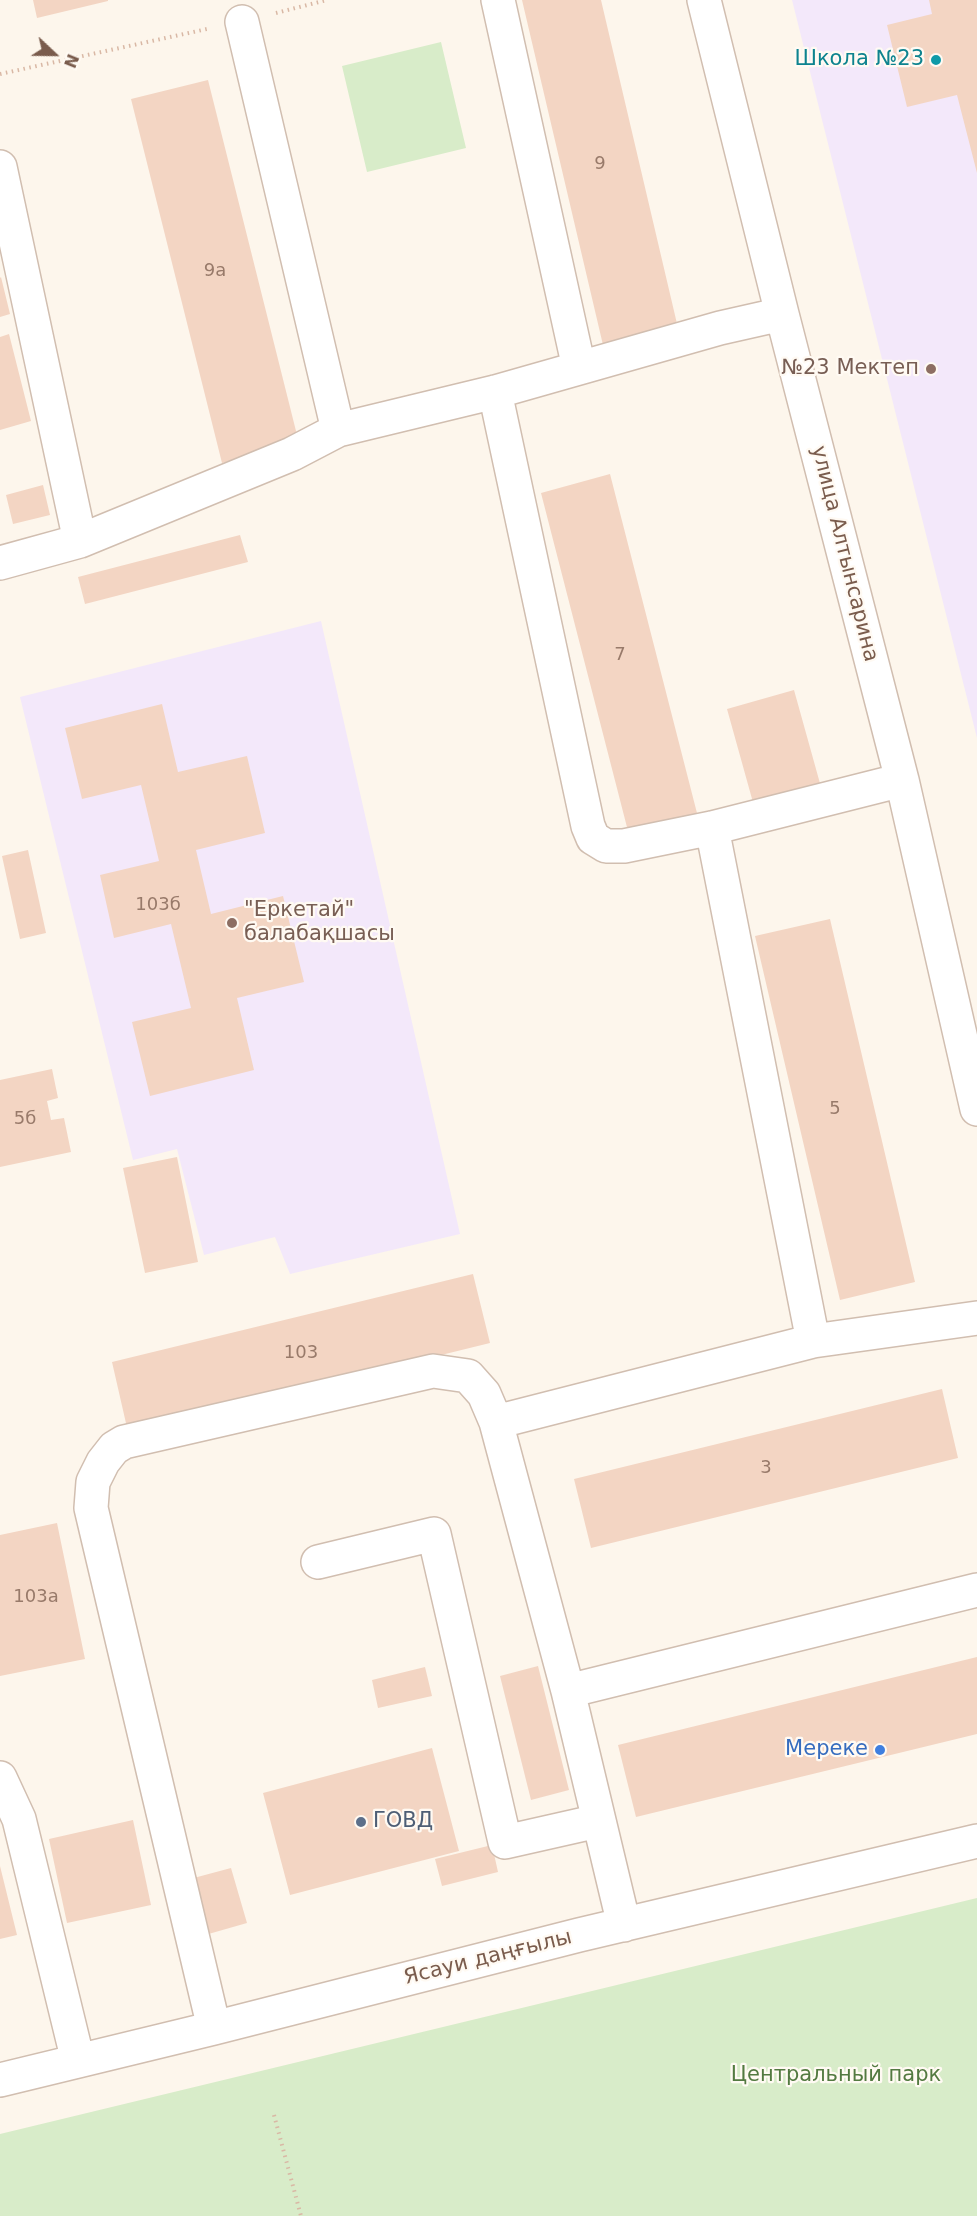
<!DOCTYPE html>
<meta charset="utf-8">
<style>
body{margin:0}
#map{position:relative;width:977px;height:2216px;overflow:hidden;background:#fdf6ec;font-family:"DejaVu Sans",sans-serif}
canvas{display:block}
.north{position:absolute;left:24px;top:24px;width:60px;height:60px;-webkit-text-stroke:4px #fffaf3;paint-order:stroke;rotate:112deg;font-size:16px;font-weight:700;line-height:24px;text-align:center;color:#7a5c4d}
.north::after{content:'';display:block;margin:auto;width:21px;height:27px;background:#7a5c4d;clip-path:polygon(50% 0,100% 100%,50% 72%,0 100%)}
</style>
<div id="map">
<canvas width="977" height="2216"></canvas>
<div class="north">N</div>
</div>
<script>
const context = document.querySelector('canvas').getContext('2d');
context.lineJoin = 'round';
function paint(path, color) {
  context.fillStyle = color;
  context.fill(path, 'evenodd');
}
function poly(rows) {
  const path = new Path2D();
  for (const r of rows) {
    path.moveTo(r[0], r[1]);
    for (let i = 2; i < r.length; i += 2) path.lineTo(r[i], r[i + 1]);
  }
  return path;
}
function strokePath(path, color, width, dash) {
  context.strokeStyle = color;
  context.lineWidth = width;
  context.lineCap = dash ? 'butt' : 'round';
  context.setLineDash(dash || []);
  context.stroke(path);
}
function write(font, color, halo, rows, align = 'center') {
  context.font = font + ' "DejaVu Sans",sans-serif';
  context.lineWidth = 4.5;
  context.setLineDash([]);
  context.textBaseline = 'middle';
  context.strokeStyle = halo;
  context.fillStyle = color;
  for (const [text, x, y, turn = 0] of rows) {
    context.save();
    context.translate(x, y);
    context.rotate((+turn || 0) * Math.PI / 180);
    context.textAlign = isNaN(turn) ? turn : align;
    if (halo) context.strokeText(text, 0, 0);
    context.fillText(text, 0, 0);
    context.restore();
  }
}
paint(poly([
 [792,0,977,0,977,738],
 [321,621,460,1234,290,1274,275,1237,204,1255,177,1149,133,1160,20,697]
]), '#f3e8fa');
paint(poly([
 [441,42,466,148,367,172,342,66],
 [977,1898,977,2216,0,2216,0,2134]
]), '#d8ecc9');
paint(poly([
 [33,0,108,0,108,1,37,18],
 [522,0,601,0,678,328,603,345],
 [929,0,977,0,977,173,957,95,907,107,887,25,932,14],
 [208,80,299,443,222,463,131,99],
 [1,277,10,314,0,317,0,278],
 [9,334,31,421,0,430,0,337],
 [610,474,698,817,629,835,541,493],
 [43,485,50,515,13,524,6,495],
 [240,535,248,562,85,604,78,577],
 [794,690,821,787,754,806,727,709],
 [162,704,178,772,247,756,265,833,196,850,211,914,283,896,304,982,237,998,254,1070,150,1096,132,1022,191,1008,171,924,114,938,100,875,159,861,141,785,82,799,65,728],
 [28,850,46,933,20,939,2,856],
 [830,919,915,1282,840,1300,755,936],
 [52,1069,58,1098,47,1101,51,1120,64,1118,71,1152,0,1167,0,1080],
 [177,1157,198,1262,145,1273,123,1168],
 [473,1274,490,1343,128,1432,112,1362],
 [942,1389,958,1458,591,1548,574,1479],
 [57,1523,85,1659,0,1676,0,1535],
 [977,1657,977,1734,636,1817,618,1745],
 [538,1666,569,1790,531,1800,500,1676],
 [425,1667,432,1696,378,1708,372,1680],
 [432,1748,459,1851,290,1895,263,1793],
 [133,1820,151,1905,67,1923,49,1839],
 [492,1845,498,1872,442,1886,435,1859],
 [0,1866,17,1935,0,1939],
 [231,1868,247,1923,205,1935,190,1879]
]), '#f3d5c3');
const minor = poly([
 [498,0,579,368],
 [704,0,782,314,902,780,977,1109],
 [242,22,338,430],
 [0,167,80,541],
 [495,392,588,826,593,838,606,846,624,846,712,828,902,780],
 [0,563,80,541,292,454,338,430,495,392,720,328,782,314],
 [712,828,813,1341],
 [496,1422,813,1341,977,1318],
 [318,1562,434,1534,505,1842,598,1821],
 [568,1691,977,1590],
 [0,1778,19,1819,78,2061],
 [214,2028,91,1508,93,1482,103,1462,114,1448,124,1442,433,1371,468,1376,484,1394,496,1422,568,1691,624,1925],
 [0,2080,214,2028,579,1935,977,1841]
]);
strokePath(minor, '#d1beb0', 36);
strokePath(poly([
 [276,13,327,0],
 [0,74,207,29],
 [274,2115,301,2216]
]), '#d9b8a5', 4, [1.5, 4.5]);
strokePath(minor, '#fff', 33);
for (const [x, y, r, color] of [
 [936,60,6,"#0f9aa8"],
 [931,369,6,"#8d6e63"],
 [232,923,6,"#8d6e63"],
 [880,1750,6,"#3f7fe0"],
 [361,1822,6,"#5c6f8a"]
]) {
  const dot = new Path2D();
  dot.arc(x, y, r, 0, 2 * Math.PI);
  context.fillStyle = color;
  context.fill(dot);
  strokePath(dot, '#fffaf3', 2);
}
write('18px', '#987a6a', null, [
 ["9",600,164],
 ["9а",215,271],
 ["7",620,655],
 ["103б",158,905],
 ["5",835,1109],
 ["5б",25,1119],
 ["103",301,1353],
 ["3",766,1468],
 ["103а",36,1597]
]);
write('21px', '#0d838f', '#fffaf3', [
 ["Школа №23",924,60]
], 'right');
write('21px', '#785e54', '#fffaf3', [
 ["№23 Мектеп",919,369],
 ["\"Еркетай\"",244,911,"left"],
 ["балабақшасы",244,935,"left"]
], 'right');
write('21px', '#7a5c4d', '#fffaf3', [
 ["улица Алтынсарина",844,554,76],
 ["Ясауи даңғылы",488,1958,-14]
]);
write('21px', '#366cbe', '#fffaf3', [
 ["Мереке",868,1750]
], 'right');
write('21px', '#4e5e75', '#fffaf3', [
 ["ГОВД",373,1822]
], 'left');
write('21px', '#537a41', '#fffaf3', [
 ["Центральный парк",836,2076]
]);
</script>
